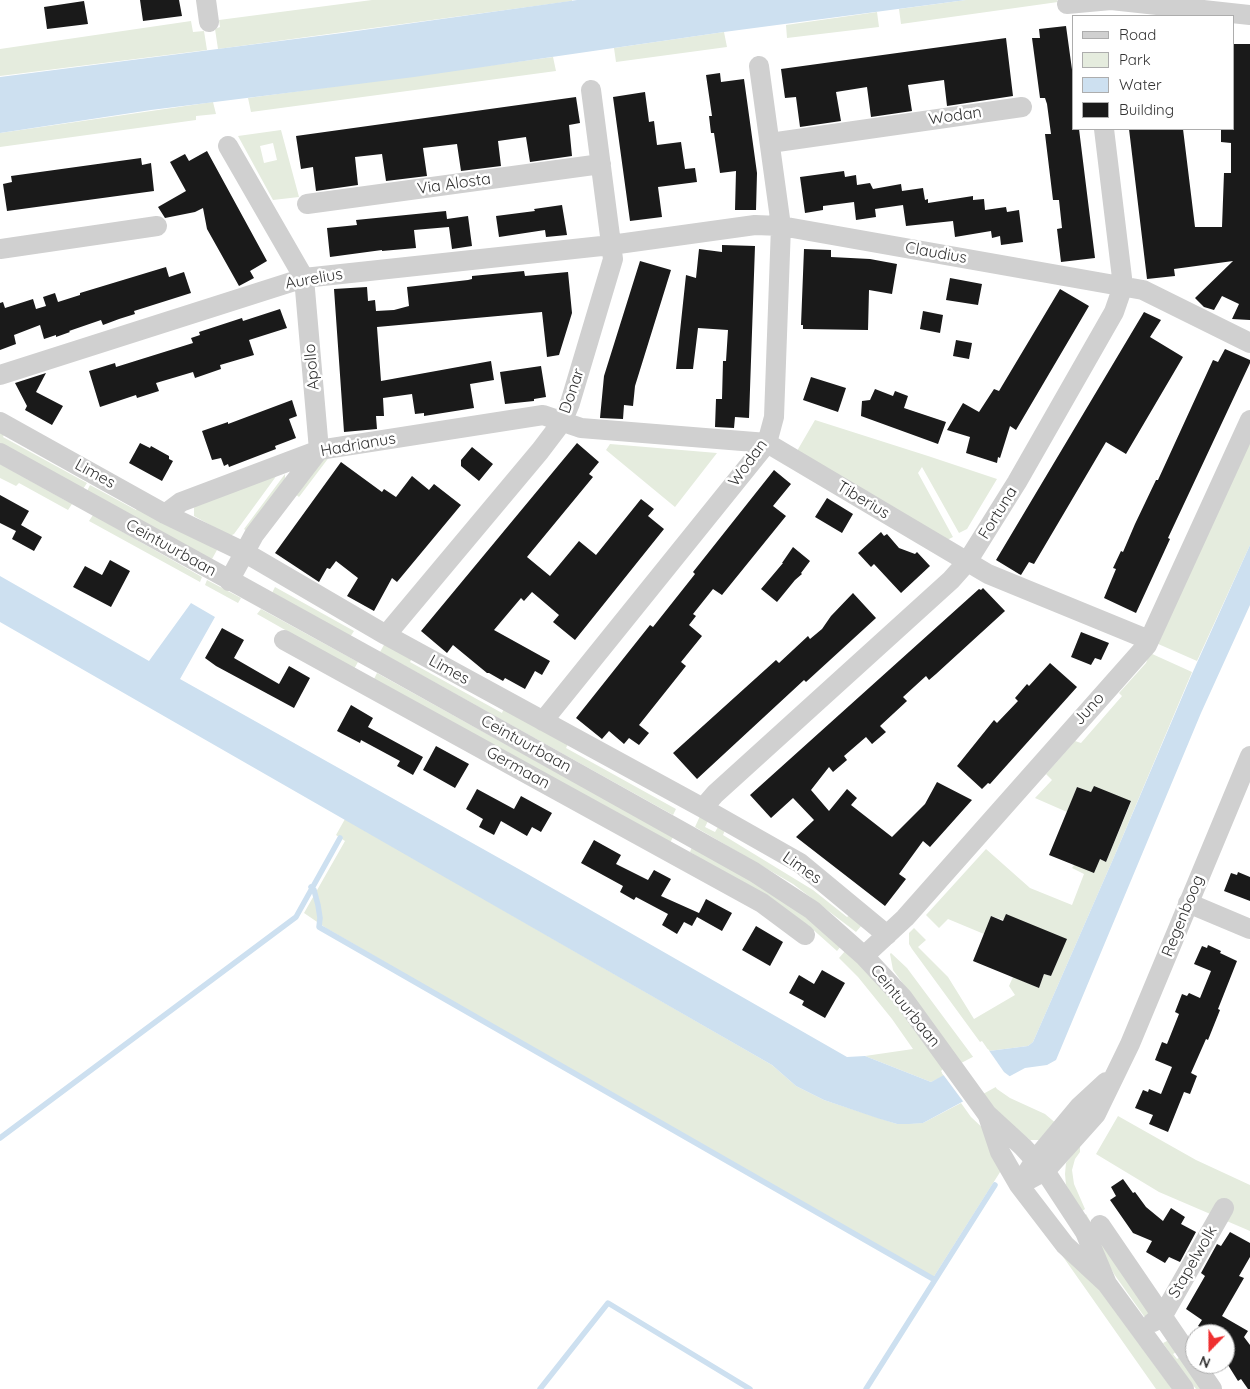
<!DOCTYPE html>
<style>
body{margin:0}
#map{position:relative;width:1250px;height:1389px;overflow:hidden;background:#fff;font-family:Quicksand,sans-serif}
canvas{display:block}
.legend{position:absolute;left:1072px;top:15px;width:162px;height:115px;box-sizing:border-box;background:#fff;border:1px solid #adadad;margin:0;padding:6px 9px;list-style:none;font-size:15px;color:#333}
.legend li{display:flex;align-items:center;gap:10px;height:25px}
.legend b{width:25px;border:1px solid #adadad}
.north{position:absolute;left:1185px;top:1324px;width:50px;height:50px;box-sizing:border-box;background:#fff;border:1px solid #adadad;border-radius:50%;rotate:202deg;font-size:14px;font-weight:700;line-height:20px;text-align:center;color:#333}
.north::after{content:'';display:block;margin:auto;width:18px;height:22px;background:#ef2f30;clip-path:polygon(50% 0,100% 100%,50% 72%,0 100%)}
</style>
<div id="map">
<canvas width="1250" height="1389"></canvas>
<ul class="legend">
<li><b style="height:6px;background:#d0d0d0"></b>Road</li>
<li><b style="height:14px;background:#e5ecde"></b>Park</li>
<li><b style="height:14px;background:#cde0f0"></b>Water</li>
<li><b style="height:14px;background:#1a1a1a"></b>Building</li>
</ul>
<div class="north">N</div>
</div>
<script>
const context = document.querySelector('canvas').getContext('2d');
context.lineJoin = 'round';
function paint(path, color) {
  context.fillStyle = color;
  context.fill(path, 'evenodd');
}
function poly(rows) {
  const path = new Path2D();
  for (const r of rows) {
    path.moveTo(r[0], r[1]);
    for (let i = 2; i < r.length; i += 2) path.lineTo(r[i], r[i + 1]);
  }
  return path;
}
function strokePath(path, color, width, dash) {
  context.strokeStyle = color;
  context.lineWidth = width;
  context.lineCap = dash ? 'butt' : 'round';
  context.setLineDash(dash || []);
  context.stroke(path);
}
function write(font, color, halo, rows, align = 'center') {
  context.font = font + ' Quicksand,sans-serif';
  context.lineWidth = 5;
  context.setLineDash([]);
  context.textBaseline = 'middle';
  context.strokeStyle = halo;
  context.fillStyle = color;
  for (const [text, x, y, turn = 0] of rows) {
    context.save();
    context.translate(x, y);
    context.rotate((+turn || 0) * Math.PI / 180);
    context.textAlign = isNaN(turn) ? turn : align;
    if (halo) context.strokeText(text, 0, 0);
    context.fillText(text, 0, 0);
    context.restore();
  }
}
paint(poly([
 [372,0,572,0,572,1,218,49,215,29,220,27,219,20],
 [966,0,1057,0,1058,2,901,24,899,9],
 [877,12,879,27,787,38,786,25],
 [191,21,193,32,204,31,207,50,0,76,0,49],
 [724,32,727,47,616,62,614,48],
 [553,57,556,71,251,112,248,98],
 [213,102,216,114,196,116,196,120,0,147,0,133],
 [281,130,299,197,273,200,238,136],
 [273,143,277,160,264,163,260,146],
 [815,420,928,456,997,479,967,529,959,533,922,467,918,473,953,537,945,541,797,451],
 [0,430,5,433,3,437,87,483,83,489,0,443],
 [1250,439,1250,545,1197,661,1156,643],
 [610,444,717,453,675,507,606,450],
 [330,456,299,497,295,494,319,461],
 [0,464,72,504,68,510,19,483,16,486,0,478],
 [280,471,234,534,230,536,194,516,194,508,196,504],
 [285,474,285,481,248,532,244,529],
 [90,485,136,510,139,506,217,550,212,559,207,557,87,491],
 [93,515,202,577,200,582,89,521],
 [207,580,241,598,238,603,205,585],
 [275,587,354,631,350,637,272,593],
 [261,609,358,662,354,669,257,614],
 [385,643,412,658,410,662,502,713,504,708,568,744,566,748,676,809,673,815,380,652],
 [1150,653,1192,672,1114,857,1033,1042,1028,1046,989,1051,982,1041,980,1042,912,949,909,944,909,933,914,928,926,940,918,947,948,977,974,1019,1015,995,1009,986,1013,977,1039,988,1044,974,1051,976,1066,940,991,916,984,934,948,919,939,928,926,915,986,849,1030,888,1072,905,1084,874,1072,868,1074,865,1100,859,1106,862,1131,802,1094,786,1091,792,1077,787,1067,812,1035,798,1052,780,1046,774,1075,741,1081,743,1122,696,1119,693,1146,663],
 [377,673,673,837,671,841,668,845,373,681],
 [700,816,708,821,705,827,715,832,718,827,725,830,723,835,813,890,847,917,851,914,862,925,856,932,793,884,695,827],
 [345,819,772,1065,796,1086,824,1100,897,1124,923,1123,961,1103,971,1117,987,1132,1002,1169,933,1278,875,1246,326,928,304,913,345,841,336,835],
 [692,847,769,891,819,927,841,946,837,951,809,926,690,852],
 [846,950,891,997,943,1069,941,1071,944,1076,931,1082,865,1056,913,1049,892,1019,858,977,839,958],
 [891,953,907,968,997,1089,1010,1098,1045,1114,1058,1125,1041,1140,1030,1140,998,1113,893,970,890,954],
 [1118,1116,1196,1160,1250,1185,1250,1231,1159,1192,1096,1154],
 [1080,1145,1080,1152,1075,1159,1072,1170,1074,1184,1085,1209,1081,1212,1066,1185,1065,1174,1066,1163],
 [1086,1214,1094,1228,1152,1312,1146,1319,1114,1274,1083,1216],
 [1047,1234,1082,1266,1172,1389,1156,1389],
 [1169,1340,1178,1351,1173,1354,1177,1359,1181,1356,1204,1389,1196,1389,1180,1368,1163,1343]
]), '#e5ecde');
paint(poly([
 [577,0,966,0,724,32,414,77,151,110,0,133,0,77,342,33],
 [1250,545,1250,605,1201,713,1056,1060,1047,1065,1025,1068,923,1123,909,1124,897,1124,877,1118,824,1100,796,1086,772,1065,0,622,0,576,149,661,191,603,215,617,180,679,524,872,847,1057,865,1056,931,1082,989,1051,1028,1046,1033,1042,1114,857,1191,676]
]), '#cde0f0');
paint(poly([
 [988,1049,1004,1072,1012,1078,965,1104,942,1073]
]), '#fff');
strokePath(poly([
 [311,887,314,890,318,905,320,918,319,927,935,1280],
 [0,1138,296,917,340,838],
 [540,1389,608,1303,750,1389],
 [866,1389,995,1185]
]), '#cde0f0', 5.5);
paint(poly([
 [140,0,179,0,182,16,143,21],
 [84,1,88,24,47,29,44,7],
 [1066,26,1074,84,1074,129,1079,129,1095,258,1061,262,1057,229,1062,228,1059,200,1053,200,1045,134,1051,134,1047,104,1045,98,1040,98,1032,38,1040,38,1039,29],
 [1006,38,1013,96,947,106,944,80,908,85,912,111,871,117,867,87,836,92,841,121,800,127,796,97,785,98,781,69],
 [1234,44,1250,44,1250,320,1232,319,1239,304,1222,296,1214,310,1204,307,1195,298,1233,261,1174,269,1175,276,1147,279,1129,129,1183,129,1195,227,1222,227,1224,173,1231,173,1231,143,1221,142,1221,129,1234,129],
 [720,73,721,82,744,79,757,173,756,210,735,210,736,171,720,173,714,133,711,133,709,116,712,116,706,75],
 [645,92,649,122,654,121,657,145,681,142,685,169,695,168,697,182,658,187,662,217,630,221,613,97],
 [576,97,580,123,569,125,572,156,530,162,526,137,498,141,501,166,461,171,457,144,423,148,427,176,386,181,382,154,355,157,358,185,316,191,313,167,301,169,296,136],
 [207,151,267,261,250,271,254,278,239,286,207,229,203,208,195,212,165,218,158,207,186,191,170,162,185,154,189,161],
 [141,158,142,165,151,163,154,191,7,211,3,184,12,182,11,176],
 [844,171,845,177,856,175,857,185,870,183,873,189,901,184,902,191,923,188,925,200,928,199,928,203,973,196,973,200,984,199,985,210,1006,207,1007,212,1019,210,1023,242,1001,245,1000,236,992,238,991,231,955,237,953,221,906,226,903,205,875,209,876,217,856,220,854,202,823,206,823,210,805,213,800,177],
 [562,205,567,235,546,237,545,230,499,237,496,216,535,211,534,209],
 [446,211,447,219,468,216,472,246,452,249,449,227,414,230,416,248,382,251,382,250,330,257,327,228,357,225,356,220],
 [722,245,755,246,749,418,735,417,734,428,715,427,716,399,722,399,723,361,726,361,728,330,698,328,693,369,676,369,686,275,696,278,699,249,722,252],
 [804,249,831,250,831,257,870,259,897,264,892,294,869,290,868,330,803,329,803,325,801,325],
 [640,261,671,270,635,386,633,406,624,405,623,419,600,418,604,376],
 [166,267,169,277,184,272,191,293,134,311,135,314,119,319,103,325,101,320,69,331,70,332,56,337,56,335,44,339,40,325,14,335,16,344,0,350,0,303,3,302,5,308,33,299,36,309,46,306,43,297,55,293,58,302,80,295,80,293],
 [524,271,525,276,568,272,572,313,559,355,547,357,542,312,377,327,381,381,491,361,494,380,470,384,474,408,424,416,424,413,415,414,412,394,383,398,384,416,376,416,377,429,344,432,334,289,367,287,368,301,375,300,376,311,394,310,409,306,407,287,468,280,472,279,472,276],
 [950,278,982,284,978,305,946,300],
 [1060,289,1089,306,1016,430,1010,426,1000,458,998,457,997,463,966,453,970,437,947,430,963,403,979,412,994,389,999,391],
 [280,309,287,328,249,340,254,355,220,365,221,369,195,378,193,372,156,383,159,391,137,398,136,395,100,407,89,371,115,363,116,367,193,343,191,338,200,335,199,332,242,318,243,321],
 [923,311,943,315,940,333,920,329],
 [1144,312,1161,320,1150,337,1183,357,1126,454,1106,442,1034,564,1029,562,1021,575,1019,574,996,560],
 [956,340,972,343,969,359,953,356],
 [1225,349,1250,360,1250,363,1168,538,1170,539,1136,613,1104,598,1116,569,1113,568,1121,551,1123,552,1135,524,1156,480,1158,480,1213,360,1218,362],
 [541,366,546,397,534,399,534,401,505,404,500,372],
 [46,373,36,392,63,406,52,425,25,410,27,406,15,383],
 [811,377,846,388,838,412,803,400],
 [875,389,893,396,895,391,908,396,904,408,946,422,938,444,861,416,862,401,870,400],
 [292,400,297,416,289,419,296,438,275,446,276,449,229,467,228,464,224,466,221,458,212,460,202,431,228,422,228,424],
 [140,443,150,448,151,446,169,456,169,459,173,461,162,481,129,463],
 [577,443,599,462,589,474,593,477,527,557,550,576,579,541,596,555,641,499,654,509,648,516,664,529,575,640,553,622,559,615,532,592,524,601,521,598,494,630,550,661,542,675,535,671,525,689,505,678,503,681,489,673,487,673,453,645,447,653,421,631],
 [472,447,493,464,479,481,461,466,461,460],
 [341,462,382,492,384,489,396,497,412,476,429,490,434,484,461,505,397,582,392,578,374,611,347,596,358,578,336,561,330,569,327,568,319,582,275,553],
 [774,470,791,484,773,506,786,516,722,595,713,589,693,614,696,616,689,625,702,636,681,662,686,666,639,725,649,733,639,745,629,738,624,744,609,731,602,739,576,718,650,625,653,627,695,574,693,572],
 [0,495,29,511,21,525,42,537,34,551,12,539,16,531,0,523],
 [827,498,853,514,842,533,815,517],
 [881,532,884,536,887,534,899,548,915,554,917,552,930,566,901,593,874,564,871,567,858,553],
 [793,547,810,561,801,573,802,574,795,580,777,602,761,589,783,563,782,563],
 [110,560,130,571,111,607,73,587,85,566,102,575],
 [983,588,1005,611,936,674,929,680,926,676,903,697,907,701,880,726,886,732,872,744,866,737,844,756,847,760,833,772,829,767,811,790,829,811,847,789,857,798,851,805,892,837,925,804,937,782,972,800,930,847,923,841,899,874,906,879,885,906,796,837,814,820,793,798,771,818,750,795,979,589,981,590],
 [853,593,876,618,806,682,804,680,697,779,673,753,776,660,779,663,808,636,810,639,822,629,831,616],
 [222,628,244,640,234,658,279,684,289,666,310,678,294,708,216,666,205,658],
 [1081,632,1109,643,1101,660,1095,658,1091,665,1071,657],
 [1050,663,1077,687,990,784,988,783,982,789,957,766,994,720,997,723,1018,701,1015,698,1027,684,1029,686],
 [351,705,373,718,368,727,423,757,413,775,397,766,400,761,361,740,360,743,337,731],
 [436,746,469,764,455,788,423,770],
 [1094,786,1131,801,1106,862,1100,859,1094,873,1049,855,1077,787,1091,792],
 [477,789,514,809,521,796,552,813,541,832,532,827,527,836,501,821,494,835,479,827,483,819,466,809],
 [594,840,621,855,616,864,648,880,654,870,671,879,661,896,699,913,706,899,732,913,722,931,697,917,692,926,684,922,677,934,662,925,668,914,636,897,634,900,620,892,623,886,581,863],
 [1238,872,1250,877,1250,901,1224,891,1231,873,1237,875],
 [1006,914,1067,939,1051,976,1044,974,1039,988,973,961,991,916,1003,921],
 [756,926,783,942,770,966,742,950],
 [1208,945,1221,951,1220,953,1237,961,1218,1009,1220,1010,1208,1040,1206,1039,1191,1073,1197,1076,1190,1094,1184,1092,1168,1132,1149,1124,1153,1115,1135,1108,1143,1090,1148,1092,1149,1089,1161,1094,1172,1067,1155,1060,1162,1042,1167,1044,1179,1014,1175,1012,1182,994,1187,996,1189,993,1200,998,1211,971,1194,964,1202,946,1207,948],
 [822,970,845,983,825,1018,802,1005,804,1001,789,993,799,975,814,984],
 [1123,1179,1133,1193,1135,1192,1146,1207,1163,1221,1171,1208,1185,1217,1181,1224,1196,1232,1180,1262,1169,1257,1165,1263,1146,1252,1152,1241,1133,1233,1110,1200,1116,1196,1111,1187],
 [1230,1232,1250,1243,1250,1257,1239,1276,1244,1278,1222,1316,1248,1331,1244,1337,1250,1345,1250,1389,1248,1389,1241,1379,1238,1381,1228,1365,1230,1363,1225,1356,1225,1334,1212,1334,1198,1326,1202,1320,1186,1309,1205,1276,1201,1273,1217,1244,1221,1246]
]), '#1a1a1a');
strokePath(poly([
 [206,0,209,22],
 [1067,4,1111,0,1250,15],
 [770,143,1022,107],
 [228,146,304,278,319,450,254,535,229,581],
 [307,204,601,164],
 [0,249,157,226],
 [0,375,304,278,611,245,755,225,781,226,1143,290,1250,343],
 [0,422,165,514,244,552,386,635,703,808,800,863,887,935],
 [0,453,373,659,754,872,812,910,864,956,903,998,987,1114,1023,1147,1045,1171,1085,1232,1107,1284],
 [165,514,181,502,319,450,543,415,581,428,767,443,988,574,1149,640],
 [386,635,540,451,562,422,570,403,613,259,591,90],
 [284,640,762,903,805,935],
 [543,721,767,443,774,417,781,226,759,66],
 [703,808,715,794,951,580,967,562,1017,482,1114,312,1123,286,1104,129],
 [1188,903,1250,929],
 [864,956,905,918,1147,645,1250,420],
 [988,1116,1000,1152,1019,1185,1065,1245,1107,1284,1184,1389],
 [1028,1171,1035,1160,1080,1106,1106,1082],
 [1019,1185,1045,1171,1096,1114,1130,1044,1250,756],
 [1100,1225,1212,1389],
 [1153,1322,1162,1317,1224,1208]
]), '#d0d0d0', 20);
write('16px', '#333', '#fff', [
 ["Wodan",955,116,-8],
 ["Via Alosta",454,184,-8],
 ["Claudius",936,253,10],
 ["Aurelius",314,279,-10],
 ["Apollo",312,367,-95],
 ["Donar",572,391,-71],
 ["Hadrianus",358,445,-10],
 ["Wodan",748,463,-54],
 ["Limes",95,474,29],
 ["Tiberius",863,500,31],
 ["Fortuna",998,513,-58],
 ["Ceintuurbaan",171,548,29],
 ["Limes",449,670,29],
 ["Juno",1089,709,-48],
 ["Ceintuurbaan",526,744,29],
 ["Germaan",518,768,29],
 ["Limes",802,868,35],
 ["Regenboog",1183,916,-68],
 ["Ceintuurbaan",905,1006,51],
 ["Stapelwolk",1193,1262,-60]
]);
</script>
